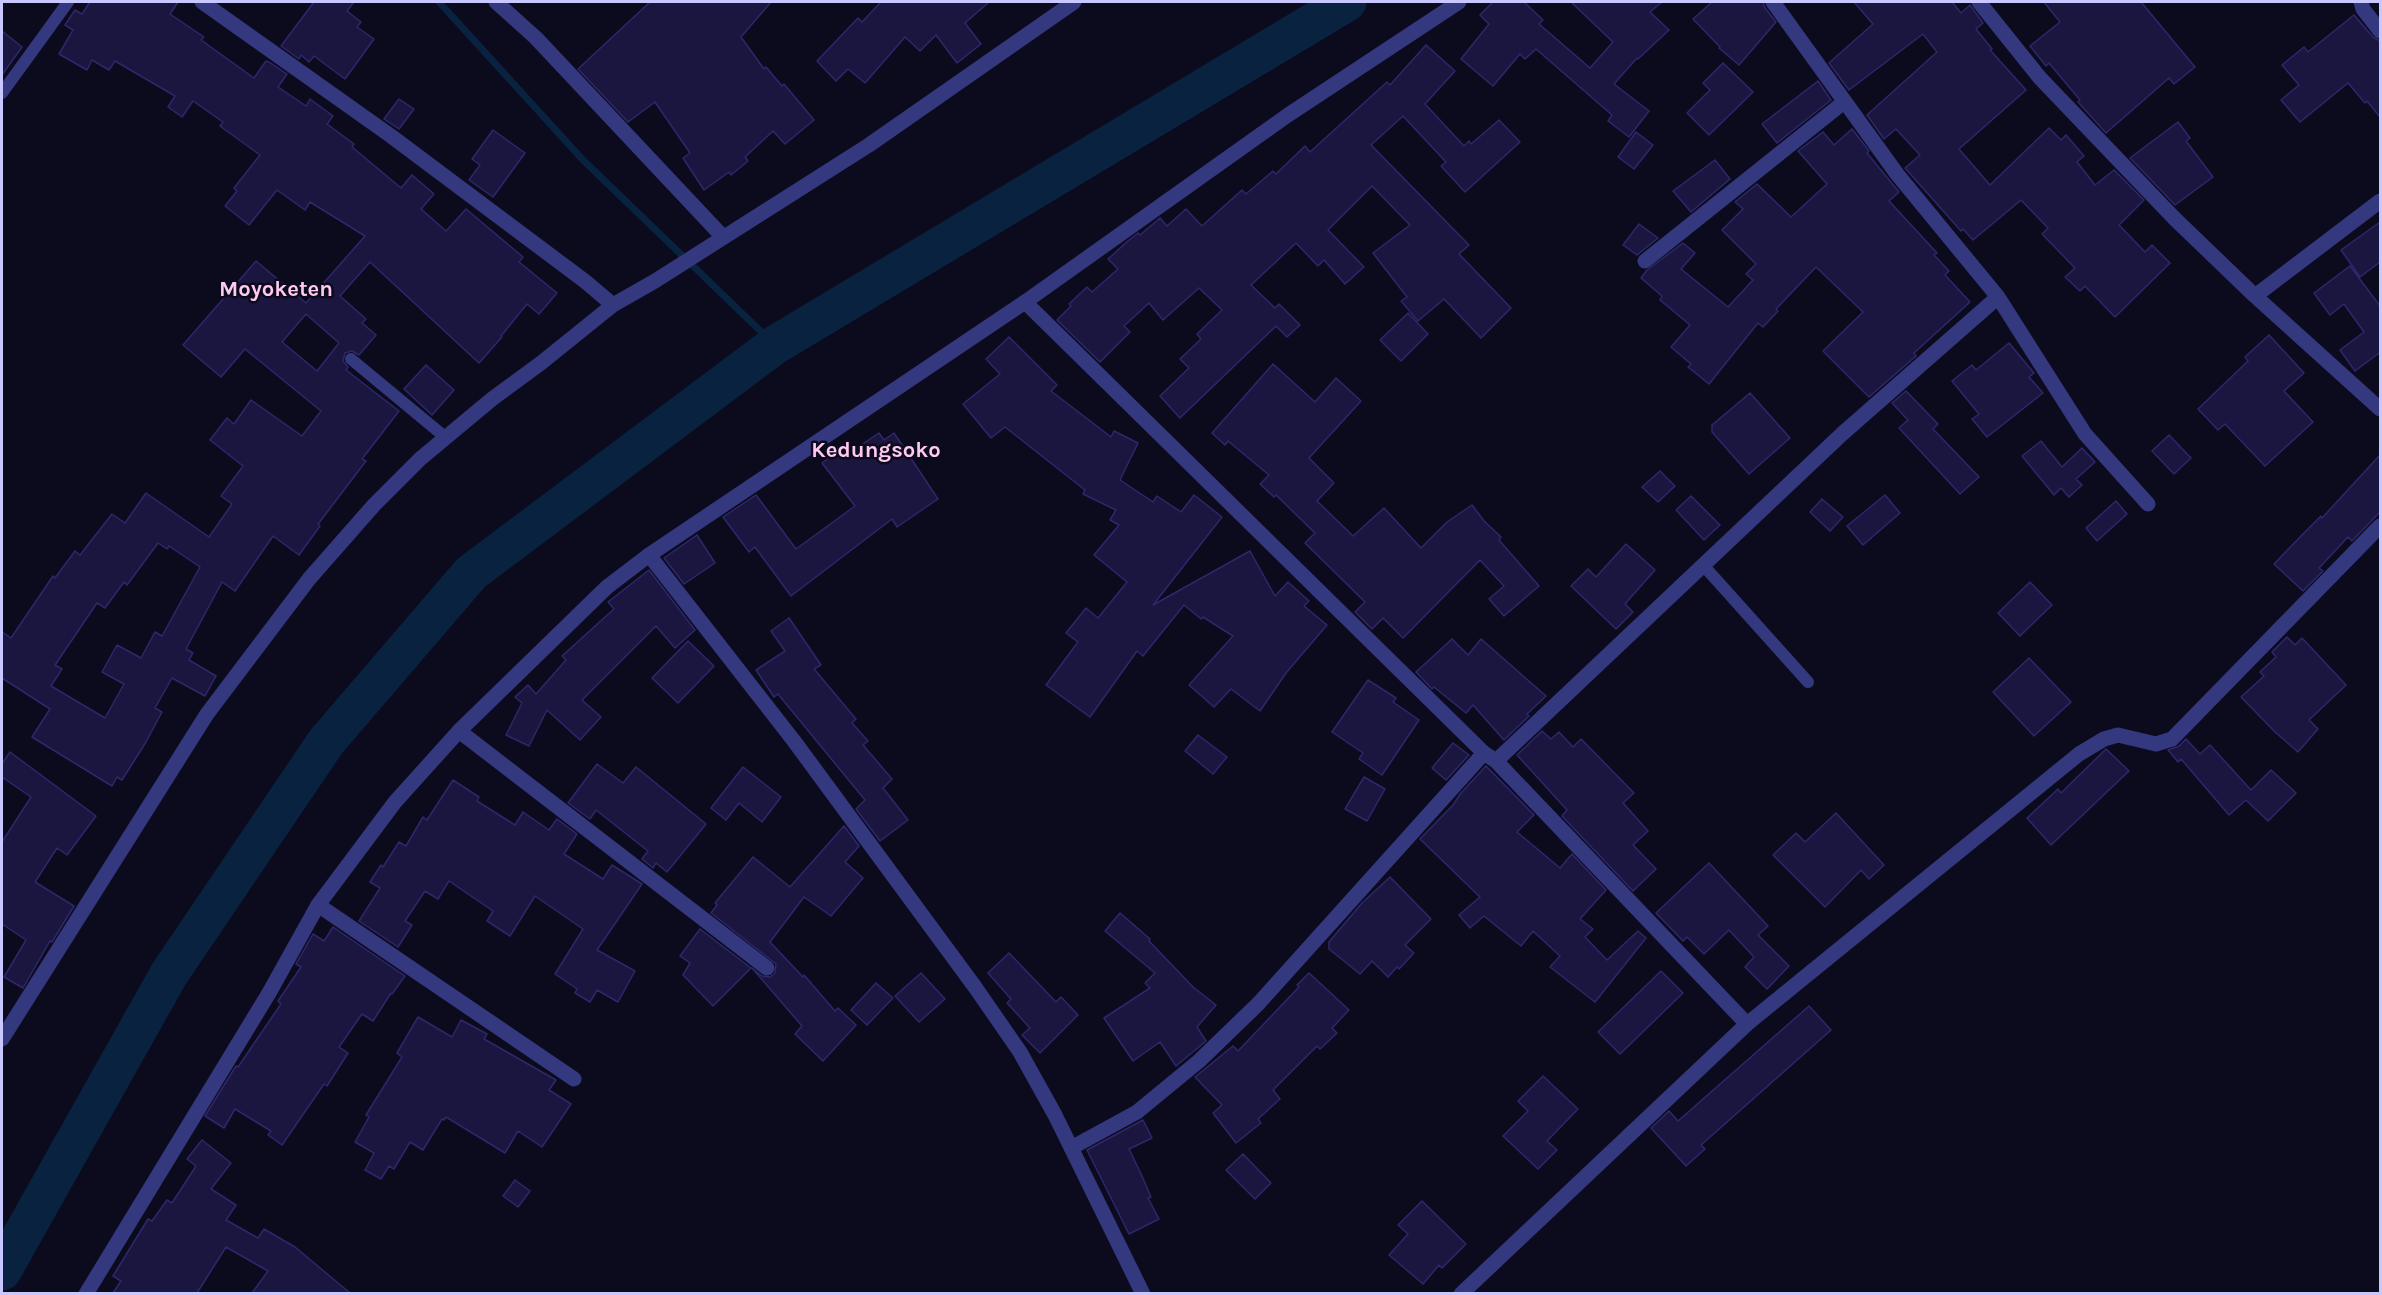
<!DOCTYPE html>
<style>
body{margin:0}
#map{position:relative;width:2382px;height:1295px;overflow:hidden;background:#0c0b1d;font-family:Karla,sans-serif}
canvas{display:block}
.frame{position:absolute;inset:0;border:3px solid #c8c7ff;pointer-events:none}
</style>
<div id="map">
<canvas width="2382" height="1295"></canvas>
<div class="frame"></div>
</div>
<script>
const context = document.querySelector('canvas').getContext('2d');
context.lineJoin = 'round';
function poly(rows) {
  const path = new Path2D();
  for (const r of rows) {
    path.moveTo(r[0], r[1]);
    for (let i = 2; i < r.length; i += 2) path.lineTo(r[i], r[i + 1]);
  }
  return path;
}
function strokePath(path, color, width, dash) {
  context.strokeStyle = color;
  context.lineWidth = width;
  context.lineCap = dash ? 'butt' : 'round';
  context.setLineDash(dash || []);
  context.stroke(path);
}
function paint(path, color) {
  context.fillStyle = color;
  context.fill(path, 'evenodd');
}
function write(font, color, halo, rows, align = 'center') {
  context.font = font + ' Karla,sans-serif';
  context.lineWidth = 5;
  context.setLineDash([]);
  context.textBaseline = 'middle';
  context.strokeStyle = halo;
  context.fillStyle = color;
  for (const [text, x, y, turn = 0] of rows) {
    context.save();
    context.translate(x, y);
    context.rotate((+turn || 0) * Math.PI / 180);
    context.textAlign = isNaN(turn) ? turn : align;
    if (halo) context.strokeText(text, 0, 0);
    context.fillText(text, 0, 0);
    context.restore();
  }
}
strokePath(poly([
 [439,2,583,160,775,345]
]), '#08223f', 7);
strokePath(poly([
 [2,1271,169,974,326,742,471,573,775,345,1347,2]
]), '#08223f', 39);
const building = poly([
 [90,2,178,2,170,14,204,37,201,40,254,78,266,61,269,62,287,74,278,87,306,106,310,99,333,116,327,124,354,144,352,147,401,188,412,175,434,194,421,209,446,231,466,209,523,257,519,262,557,293,539,314,527,304,501,336,502,337,479,363,370,262,340,296,366,319,362,323,376,335,359,355,352,351,345,353,343,361,348,367,346,370,399,411,362,459,366,461,318,524,320,526,299,555,273,536,235,591,222,582,186,649,193,653,189,660,216,676,205,696,172,678,155,708,162,712,146,742,122,780,117,777,112,786,32,737,50,709,2,678,2,632,11,638,53,576,55,578,75,551,80,555,112,514,125,523,146,493,209,537,232,504,221,496,243,466,210,440,227,418,234,424,251,400,302,436,321,411,245,349,221,377,183,345,256,261,306,303,365,236,310,202,305,210,277,190,249,225,225,206,237,191,234,188,260,155,220,126,223,122,193,101,182,117,168,107,175,96,115,61,109,70,92,60,87,70,59,54,73,30,65,25,75,10,82,14,90,2],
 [306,314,339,343,317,371,282,342,306,314],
 [158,543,167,549,169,546,200,567,162,636,155,632,141,658,117,645,102,672,124,684,105,718,51,686,62,669,55,665,97,603,105,608,124,582,127,585,158,543],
 [314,2,354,2,347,11,361,22,357,27,374,39,345,79,314,56,309,62,301,55,299,59,281,46,314,2],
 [650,2,771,2,741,37,764,69,766,67,782,86,784,84,814,120,785,144,773,131,745,157,748,161,731,175,729,172,704,190,683,158,690,153,655,102,628,122,578,69,650,2],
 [881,2,989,2,965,23,981,44,957,63,936,35,920,51,905,37,865,83,848,69,836,81,817,61,858,18,862,22,881,2],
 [1493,2,1524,2,1543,20,1539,24,1590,68,1613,42,1571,2,1662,2,1650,12,1669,30,1638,59,1637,58,1614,84,1649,111,1629,137,1608,121,1612,115,1536,49,1525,59,1520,54,1493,86,1461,59,1489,24,1480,15,1493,2],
 [1712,2,1763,2,1765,8,1776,22,1739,65,1719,48,1720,47,1693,19,1712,2],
 [1854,2,1952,2,1961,13,1970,5,1983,23,1976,29,1992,49,1990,50,2026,90,1959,149,1990,185,2049,128,2061,140,2066,135,2084,156,2077,162,2095,185,2114,170,2144,200,2119,225,2145,252,2152,245,2170,263,2115,317,2085,286,2080,291,2065,277,2075,268,2042,234,2048,228,2021,200,1973,240,1963,229,1961,231,1905,168,1920,155,1896,129,1884,139,1867,115,1937,52,1923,34,1849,90,1829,63,1873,24,1854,2],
 [2044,2,2141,2,2195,67,2174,84,2169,78,2106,133,2078,102,2080,100,2049,63,2046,66,2030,46,2060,22,2044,2],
 [2354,15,2373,37,2380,41,2380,117,2367,101,2365,103,2348,83,2300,122,2281,100,2299,85,2282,65,2304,47,2308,52,2354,15],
 [2,31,22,47,2,75,2,31],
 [1426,45,1455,71,1425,104,1464,146,1469,141,1471,144,1499,120,1520,142,1465,192,1441,166,1446,162,1403,116,1371,145,1469,245,1459,254,1511,308,1481,338,1444,299,1418,321,1401,301,1407,297,1373,253,1410,225,1372,186,1328,230,1364,267,1345,284,1324,260,1318,266,1296,243,1251,285,1275,308,1279,304,1300,325,1287,337,1276,326,1180,418,1160,396,1189,368,1180,359,1201,339,1197,334,1222,310,1199,288,1163,320,1149,303,1124,326,1130,332,1100,362,1057,320,1071,306,1069,304,1087,287,1092,292,1118,269,1108,259,1129,240,1138,233,1140,235,1160,218,1167,226,1186,209,1202,226,1242,190,1246,194,1273,171,1276,174,1305,146,1310,152,1387,82,1390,85,1426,45],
 [1723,63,1753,92,1709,135,1687,113,1710,90,1703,83,1723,63],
 [1818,81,1831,100,1777,143,1762,124,1818,81],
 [399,99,414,109,399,129,384,119,399,99],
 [2178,122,2190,138,2186,141,2213,177,2175,205,2130,158,2178,122],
 [1852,129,1869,151,1867,153,1899,192,1889,201,1937,253,1934,255,1949,271,1945,275,1970,302,1914,353,1916,356,1869,397,1823,351,1863,312,1816,267,1776,309,1778,311,1763,327,1758,323,1709,384,1688,367,1691,364,1671,347,1690,325,1660,300,1662,296,1641,278,1647,270,1683,243,1695,253,1681,269,1728,307,1753,280,1746,274,1756,264,1722,230,1743,209,1735,202,1757,184,1791,217,1827,184,1798,151,1823,132,1834,145,1852,129],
 [493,130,525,153,493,197,469,180,480,165,472,159,493,130],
 [1636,132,1653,145,1634,169,1618,157,1636,132],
 [1715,160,1730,179,1691,212,1673,191,1715,160],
 [2380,222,2380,262,2360,277,2341,250,2380,222],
 [1639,224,1658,238,1637,255,1623,245,1639,224],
 [2350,266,2380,306,2380,356,2379,353,2355,371,2340,350,2364,332,2344,304,2330,315,2314,293,2350,266],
 [1408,313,1428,334,1401,361,1380,340,1408,313],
 [2269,335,2304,373,2284,391,2313,422,2265,466,2225,424,2218,430,2198,409,2248,361,2245,357,2269,335],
 [1009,337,1057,385,1051,391,1111,437,1114,431,1138,443,1120,480,1153,502,1157,496,1181,512,1194,495,1222,517,1153,605,1250,551,1275,596,1288,582,1309,601,1304,606,1327,625,1286,673,1260,711,1231,689,1214,707,1189,685,1233,636,1203,617,1201,619,1184,605,1143,656,1137,651,1090,717,1046,685,1078,642,1066,633,1086,608,1098,618,1127,582,1094,555,1119,525,1110,520,1116,510,1083,494,1085,490,1005,427,991,438,963,404,1000,374,986,359,1009,337],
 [2009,343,2034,373,2029,377,2043,393,1987,437,1972,419,1979,414,1952,381,1972,365,1976,370,2009,343],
 [1273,364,1315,402,1336,378,1361,401,1309,458,1334,483,1317,501,1353,536,1384,508,1421,548,1447,522,1472,505,1484,521,1501,537,1499,540,1539,586,1504,616,1489,599,1504,586,1480,560,1403,638,1383,618,1372,629,1355,612,1365,602,1305,543,1315,533,1276,495,1274,497,1260,484,1269,475,1228,441,1225,445,1212,433,1273,364],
 [426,365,454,390,432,415,404,389,426,365],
 [1906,391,1938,424,1933,429,1979,477,1960,494,1899,428,1908,420,1892,403,1906,391],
 [1750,393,1790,438,1749,474,1712,432,1712,425,1750,393],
 [879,433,884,440,894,433,938,499,897,527,892,519,791,596,755,547,749,552,723,517,756,495,796,549,855,506,822,463,841,449,846,455,879,433],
 [2169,435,2191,458,2174,474,2152,451,2169,435],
 [2041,441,2062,467,2082,448,2095,462,2076,479,2082,485,2069,497,2061,488,2054,495,2022,456,2041,441],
 [2380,455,2380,512,2352,541,2348,537,2319,568,2323,571,2303,591,2274,564,2301,536,2321,516,2322,518,2380,455],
 [1660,471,1675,486,1658,502,1642,487,1660,471],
 [1885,495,1900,513,1863,545,1847,526,1885,495],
 [1691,496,1720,525,1704,540,1676,510,1691,496],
 [1822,499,1843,517,1830,531,1810,512,1822,499],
 [2116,501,2127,514,2097,541,2086,528,2116,501],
 [697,535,715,563,684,584,664,558,697,535],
 [1626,544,1655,570,1625,604,1633,612,1616,629,1571,586,1588,569,1596,577,1626,544],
 [649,570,695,630,675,648,656,626,582,700,601,717,580,740,547,710,529,746,506,735,522,703,515,697,528,685,536,694,566,660,562,656,614,609,608,602,649,570],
 [2030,582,2052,605,2020,636,1998,613,2030,582],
 [789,618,821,665,814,669,856,719,852,723,868,741,863,745,892,779,883,788,908,820,880,841,856,809,865,800,778,694,774,697,756,670,785,651,771,631,789,618],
 [2287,637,2295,645,2302,638,2346,685,2309,720,2318,729,2298,752,2275,732,2241,697,2264,676,2260,672,2276,657,2272,652,2287,637],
 [1452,639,1468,655,1481,639,1546,696,1527,714,1529,716,1504,740,1473,705,1466,713,1434,687,1432,689,1416,672,1452,639],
 [688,641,714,666,678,703,652,678,688,641],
 [2029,658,2071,702,2034,736,1993,692,2029,658],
 [1368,680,1396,698,1393,702,1419,720,1382,775,1359,759,1363,753,1332,732,1368,680],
 [1542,731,1551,739,1559,732,1573,747,1581,739,1634,793,1623,803,1648,831,1633,845,1656,869,1633,891,1562,816,1567,810,1517,755,1542,731],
 [1198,735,1227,757,1213,774,1185,751,1198,735],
 [2186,739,2200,754,2210,745,2251,790,2271,770,2296,793,2268,821,2246,800,2229,815,2181,759,2178,762,2168,750,2179,746,2186,739],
 [1453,743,1469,755,1446,780,1432,768,1453,743],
 [2106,749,2129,771,2051,845,2027,818,2058,789,2061,793,2106,749],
 [10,752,96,816,67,855,57,848,35,882,74,906,52,942,50,941,23,988,4,977,26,940,2,924,2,842,31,797,2,777,2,764,10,752],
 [597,764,623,783,636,767,706,824,667,872,656,863,653,868,642,859,648,851,596,810,590,819,568,803,597,764],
 [1486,766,1534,815,1517,832,1560,868,1572,854,1606,890,1580,919,1593,929,1585,937,1607,960,1638,931,1646,938,1595,1002,1550,967,1560,956,1533,931,1521,946,1484,916,1470,928,1459,915,1480,897,1420,839,1453,805,1461,793,1486,766],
 [743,767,781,797,762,822,739,803,726,820,711,808,743,767],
 [1364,777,1385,789,1367,821,1345,809,1364,777],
 [453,780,479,797,477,801,515,825,523,812,549,830,557,819,577,834,564,854,603,879,612,865,642,884,597,950,635,971,618,1002,597,990,590,1002,575,993,577,989,555,974,583,929,535,896,510,936,487,921,493,911,449,881,438,899,425,891,405,921,412,925,398,947,359,921,380,888,370,882,381,865,383,867,399,842,406,846,423,817,427,820,453,780],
 [1836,813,1884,865,1869,879,1861,870,1825,907,1773,855,1796,833,1805,842,1836,813],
 [844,826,859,846,845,862,863,878,831,916,804,897,770,942,803,977,804,975,835,1011,838,1008,856,1025,823,1061,795,1034,802,1026,752,968,762,976,770,977,775,973,776,964,711,913,717,905,715,903,753,857,790,887,844,826],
 [1709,863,1768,926,1758,935,1789,966,1767,989,1745,967,1754,957,1729,930,1704,954,1687,937,1683,941,1656,913,1709,863],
 [1390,877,1431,919,1405,945,1414,953,1399,969,1397,967,1388,977,1372,961,1360,974,1329,949,1329,942,1362,903,1390,877],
 [1120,913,1150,939,1149,941,1193,987,1216,1005,1197,1027,1206,1041,1176,1066,1160,1042,1133,1061,1104,1018,1150,988,1145,983,1155,973,1105,931,1120,913],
 [333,927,405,976,392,994,391,993,373,1021,362,1014,339,1047,348,1053,327,1086,324,1084,282,1145,268,1135,271,1131,235,1109,224,1128,205,1116,236,1066,238,1067,281,1004,278,1001,301,967,296,964,313,934,324,941,333,927],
 [700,929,751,968,713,1006,683,975,690,963,680,956,700,929],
 [1009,953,1056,1002,1061,997,1078,1015,1040,1053,1022,1035,1030,1028,1007,1003,1011,999,988,973,1009,953],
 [1661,971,1683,993,1620,1054,1598,1032,1661,971],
 [921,973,945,999,919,1022,895,996,921,973],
 [1309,973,1349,1010,1332,1028,1337,1033,1320,1049,1317,1046,1273,1090,1280,1099,1258,1119,1261,1123,1236,1143,1213,1113,1222,1105,1195,1077,1233,1046,1238,1051,1299,987,1297,985,1309,973],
 [876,983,893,998,867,1025,851,1010,876,983],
 [1809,1006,1831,1030,1701,1145,1705,1149,1686,1166,1651,1128,1669,1111,1678,1121,1809,1006],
 [418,1017,452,1037,461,1020,487,1034,484,1039,556,1080,549,1090,571,1104,542,1147,518,1131,505,1153,446,1117,444,1120,442,1119,423,1150,410,1142,394,1169,389,1166,381,1179,365,1170,374,1153,355,1142,369,1117,366,1115,402,1057,397,1053,418,1017],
 [1543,1076,1578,1109,1547,1141,1557,1150,1538,1169,1503,1136,1528,1111,1518,1101,1543,1076],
 [1143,1120,1152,1138,1129,1149,1142,1176,1151,1197,1148,1198,1159,1219,1129,1234,1087,1150,1143,1120],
 [202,1140,231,1163,211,1189,236,1205,226,1220,258,1238,264,1229,295,1247,350,1293,252,1293,268,1271,226,1247,197,1293,113,1293,121,1281,113,1276,148,1219,152,1221,167,1200,172,1203,196,1166,187,1159,202,1140],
 [1243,1154,1271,1183,1255,1199,1226,1170,1243,1154],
 [515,1180,530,1191,518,1207,503,1196,515,1180],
 [1422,1201,1466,1244,1442,1268,1439,1265,1423,1284,1389,1255,1408,1234,1398,1225,1422,1201]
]);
paint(building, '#1a163f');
strokePath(building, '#2e276c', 1.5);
strokePath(poly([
 [2,93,68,2],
 [351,359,445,437],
 [1703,565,1808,682]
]), '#33387f', 12);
strokePath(poly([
 [202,2,391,136,586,282,613,305],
 [496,2,536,38,723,237],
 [1773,2,1897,174,1998,297,2085,434,2148,504],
 [1979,2,2040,78,2174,218,2255,296,2380,409],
 [2361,2,2363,9,2380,31],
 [1645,261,1844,102],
 [2255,296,2380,201],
 [1025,302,1484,753,1496,761,1747,1024],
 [649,555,794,741,975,987,1020,1052,1055,1115,1143,1294],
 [459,731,767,968],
 [1496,761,1842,434,1998,297],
 [318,905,574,1079],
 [2,1039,207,714,309,579,374,505,420,459,492,399,541,363,613,305,655,281,869,145,1074,2],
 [1071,1148,1137,1112,1199,1061,1258,1004,1484,753],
 [1461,1294,1747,1024,2079,754,2104,739,2118,735,2156,744,2172,739,2380,526]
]), '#33387f', 15);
strokePath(poly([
 [86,1294,269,993,318,905,395,802,459,731,607,587,649,555,1025,302,1288,115,1459,2]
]), '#33387f', 15);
write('bold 22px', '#ffc9f1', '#0c0b1d', [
 ["Moyoketen",276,290],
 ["Kedungsoko",876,451]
]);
</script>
